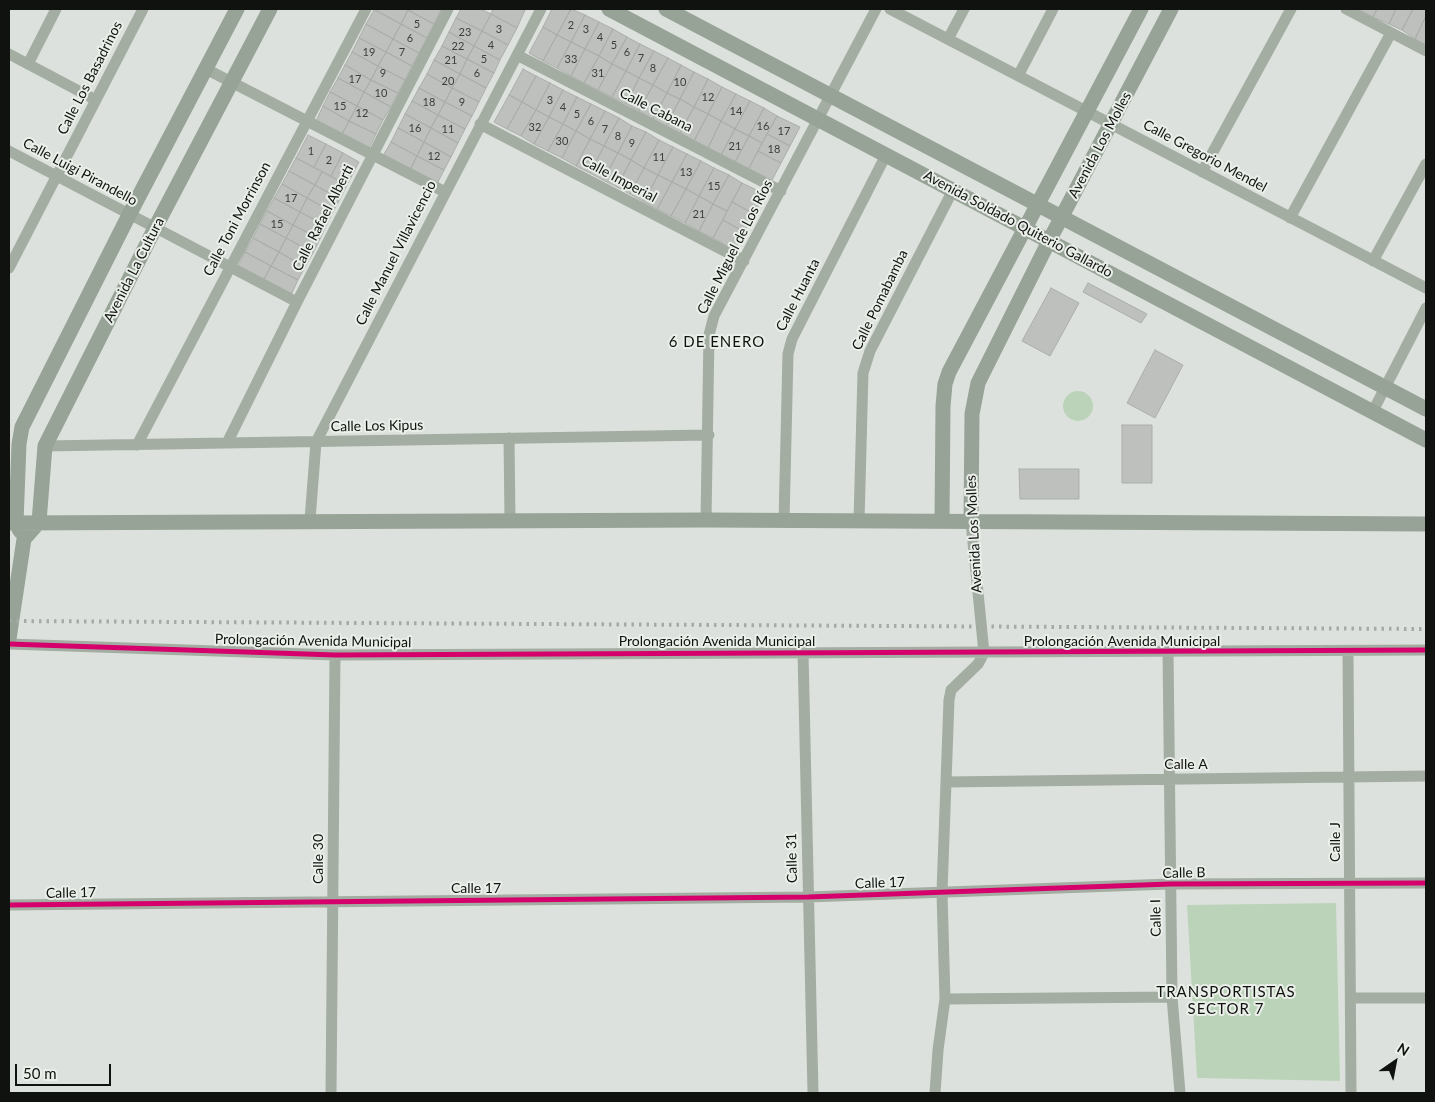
<!DOCTYPE html>
<meta charset="utf-8">
<style>
body{margin:0}
#map{position:relative;width:1435px;height:1102px;overflow:hidden;background:#dde1dd;font-family:Lato,sans-serif}
canvas{display:block}
.frame{position:absolute;inset:0;border:10px solid #101210;pointer-events:none}
.north{position:absolute;left:1370px;top:1037px;width:50px;height:50px;-webkit-text-stroke:4px #eaefe9;paint-order:stroke;rotate:33deg;font-size:14px;font-weight:700;line-height:20px;text-align:center;color:#101210}
.north::after{content:'';display:block;margin:auto;width:18px;height:22px;background:#101210;clip-path:polygon(50% 0,100% 100%,50% 72%,0 100%)}
.scale{position:absolute;left:15px;top:1064px;width:96px;height:22px;box-sizing:border-box;border:2px solid #101210;border-top:0;padding-left:6px;font-size:15px;line-height:18px;white-space:nowrap;color:#101210;-webkit-text-stroke:4px #eaefe9;paint-order:stroke}
</style>
<div id="map">
<canvas width="1435" height="1102"></canvas>
<div class="frame"></div>
<div class="north">N</div>
<div class="scale">50 m</div>
</div>
<script>
const context = document.querySelector('canvas').getContext('2d');
context.lineJoin = 'round';
function paint(path, color) {
  context.fillStyle = color;
  context.fill(path, 'evenodd');
}
function poly(rows) {
  const path = new Path2D();
  for (const r of rows) {
    if (r.length === 3) {
      path.moveTo(r[0] + r[2], r[1]);
      path.arc(r[0], r[1], r[2], 0, 2 * Math.PI);
      continue;
    }
    path.moveTo(r[0], r[1]);
    for (let i = 2; i < r.length; i += 2) path.lineTo(r[i], r[i + 1]);
  }
  return path;
}
function strokePath(path, color, width, dash) {
  context.strokeStyle = color;
  context.lineWidth = width;
  context.lineCap = dash ? 'butt' : 'round';
  context.setLineDash(dash || []);
  context.stroke(path);
}
function write(font, color, halo, rows, align = 'center') {
  context.font = font + ' Lato,sans-serif';
  context.lineWidth = 4;
  context.setLineDash([]);
  context.textBaseline = 'middle';
  context.strokeStyle = halo;
  context.fillStyle = color;
  for (const [text, x, y, turn = 0] of rows) {
    context.save();
    context.translate(x, y);
    context.rotate((+turn || 0) * Math.PI / 180);
    context.textAlign = isNaN(turn) ? turn : align;
    if (halo) context.strokeText(text, 0, 0);
    context.fillText(text, 0, 0);
    context.restore();
  }
}
paint(poly([
 [1078,406,15],
 [1336,903,1340,1081,1197,1078,1187,905]
]), '#bbd4b9');
const building = poly([
 [374,9,405,9,408,10,401,24,374,9],
 [409,9,440,9,441,10,434,24,408,10,409,9],
 [461,9,481,9,491,14,482,31,456,18,461,9],
 [493,9,523,9,525,10,517,28,491,14,493,9],
 [552,9,571,9,557,35,543,27,552,9],
 [571,9,585,15,571,42,557,35,571,9],
 [1358,9,1377,9,1373,17,1358,9],
 [1377,9,1396,9,1389,24,1373,17,1377,9],
 [1396,9,1413,9,1402,30,1389,24,1396,9],
 [1413,9,1426,9,1426,16,1415,39,1402,30,1413,9],
 [374,10,401,24,393,39,366,24,374,10],
 [408,10,434,24,427,38,401,24,408,10],
 [491,14,517,28,508,45,482,31,491,14],
 [585,15,599,22,585,49,571,42,585,15],
 [1426,16,1426,45,1415,39,1426,16],
 [456,18,482,31,474,46,449,32,456,18],
 [599,22,613,29,599,56,585,49,599,22],
 [366,24,393,39,386,52,359,38,366,24],
 [401,24,427,38,419,53,393,39,401,24],
 [543,27,557,35,543,61,529,53,543,27],
 [613,29,627,37,612,64,599,56,613,29],
 [482,31,508,45,500,60,474,46,482,31],
 [449,32,474,46,467,59,442,46,449,32],
 [557,35,571,42,557,68,543,61,557,35],
 [627,37,640,44,626,71,612,64,627,37],
 [359,38,386,52,378,66,352,52,359,38],
 [393,39,419,53,412,66,386,52,393,39],
 [571,42,585,49,571,76,557,68,571,42],
 [640,44,654,51,639,78,626,71,640,44],
 [442,46,467,59,460,74,434,60,442,46],
 [474,46,500,60,494,73,467,59,474,46],
 [585,49,599,56,584,83,571,76,585,49],
 [654,51,668,58,653,85,639,78,654,51],
 [352,52,378,66,371,80,345,65,352,52],
 [386,52,412,66,405,80,378,66,386,52],
 [599,56,612,64,598,90,584,83,599,56],
 [668,58,681,65,667,93,653,85,668,58],
 [467,59,494,73,486,88,460,74,467,59],
 [434,60,460,74,452,88,427,74,434,60],
 [612,64,626,71,612,97,598,90,612,64],
 [345,65,371,80,364,92,338,78,345,65],
 [681,65,694,72,680,99,667,93,681,65],
 [378,66,405,80,398,93,371,80,378,66],
 [523,69,536,76,522,102,509,95,523,69],
 [626,71,639,78,626,104,612,97,626,71],
 [694,72,708,79,694,107,680,99,694,72],
 [427,74,452,88,445,102,419,88,427,74],
 [460,74,486,88,479,102,452,88,460,74],
 [536,76,550,83,536,110,522,102,536,76],
 [338,78,364,92,357,106,330,92,338,78],
 [639,78,653,85,639,111,626,104,639,78],
 [708,79,722,87,708,114,694,107,708,79],
 [371,80,398,93,391,107,364,92,371,80],
 [550,83,563,90,549,117,536,110,550,83],
 [653,85,667,93,653,119,639,111,653,85],
 [722,87,736,94,721,121,708,114,722,87],
 [419,88,445,102,438,115,412,101,419,88],
 [452,88,479,102,472,116,445,102,452,88],
 [563,90,577,97,563,124,549,117,563,90],
 [330,92,357,106,349,121,323,106,330,92],
 [364,92,391,107,383,120,357,106,364,92],
 [667,93,680,99,666,126,653,119,667,93],
 [736,94,750,101,735,129,721,121,736,94],
 [509,95,522,102,507,129,494,122,509,95],
 [577,97,591,104,576,131,563,124,577,97],
 [680,99,694,107,680,133,666,126,680,99],
 [412,101,438,115,431,128,405,114,412,101],
 [750,101,764,108,749,136,735,129,750,101],
 [445,102,472,116,465,129,438,115,445,102],
 [522,102,536,110,521,136,507,129,522,102],
 [591,104,605,111,590,139,576,131,591,104],
 [323,106,349,121,342,134,316,121,323,106],
 [357,106,383,120,376,134,349,121,357,106],
 [694,107,708,114,694,141,680,133,694,107],
 [764,108,777,116,762,143,749,136,764,108],
 [536,110,549,117,534,144,521,136,536,110],
 [605,111,619,118,604,146,590,139,605,111],
 [405,114,431,128,424,142,398,128,405,114],
 [708,114,721,121,708,148,694,141,708,114],
 [438,115,465,129,458,143,431,128,438,115],
 [777,116,800,127,790,146,767,134,777,116],
 [549,117,563,124,548,151,534,144,549,117],
 [619,118,632,126,618,153,604,146,619,118],
 [349,121,376,134,369,148,342,134,349,121],
 [721,121,735,129,721,155,708,148,721,121],
 [563,124,576,131,562,158,548,151,563,124],
 [632,126,646,132,631,160,618,153,632,126],
 [398,128,424,142,417,156,391,142,398,128],
 [431,128,458,143,451,157,424,142,431,128],
 [735,129,749,136,735,162,721,155,735,129],
 [576,131,590,139,576,166,562,158,576,131],
 [646,132,659,140,644,168,631,160,646,132],
 [767,134,790,146,781,163,758,151,767,134],
 [308,135,326,144,314,167,296,158,308,135],
 [749,136,762,143,748,170,735,162,749,136],
 [590,139,604,146,590,173,576,166,590,139],
 [659,140,673,147,658,175,644,168,659,140],
 [391,142,417,156,410,170,383,156,391,142],
 [424,142,451,157,444,170,417,156,424,142],
 [326,144,343,153,331,176,314,167,326,144],
 [604,146,618,153,603,180,590,173,604,146],
 [673,147,687,154,672,182,658,175,673,147],
 [758,151,781,163,771,182,748,170,758,151],
 [343,153,359,162,347,185,331,176,343,153],
 [618,153,631,160,617,187,603,180,618,153],
 [687,154,701,161,686,189,672,182,687,154],
 [417,156,444,170,437,184,410,170,417,156],
 [296,158,322,172,315,185,289,171,296,158],
 [631,160,644,168,630,194,617,187,631,160],
 [701,161,714,168,699,196,686,189,701,161],
 [644,168,658,175,644,202,630,194,644,168],
 [714,168,729,175,713,204,699,196,714,168],
 [289,171,315,185,307,198,282,184,289,171],
 [322,172,347,185,340,199,315,185,322,172],
 [658,175,672,182,657,209,644,202,658,175],
 [729,175,742,183,727,211,713,204,729,175],
 [672,182,686,189,671,216,657,209,672,182],
 [742,183,765,194,754,214,732,202,742,183],
 [282,184,307,198,300,212,274,198,282,184],
 [315,185,340,199,333,212,307,198,315,185],
 [686,189,699,196,685,223,671,216,686,189],
 [699,196,713,204,699,231,685,223,699,196],
 [274,198,300,212,293,225,267,211,274,198],
 [307,198,333,212,326,226,300,212,307,198],
 [732,202,754,214,744,232,723,220,732,202],
 [713,204,727,211,713,238,699,231,713,204],
 [267,211,293,225,286,238,260,224,267,211],
 [300,212,326,226,320,239,293,225,300,212],
 [723,220,744,232,735,250,713,238,723,220],
 [260,224,286,238,279,252,253,238,260,224],
 [293,225,320,239,313,253,286,238,293,225],
 [253,238,279,252,271,266,245,252,253,238],
 [286,238,313,253,305,267,279,252,286,238],
 [245,252,271,266,263,281,238,267,245,252],
 [279,252,305,267,298,280,271,266,279,252],
 [271,266,298,280,291,295,263,281,271,266],
 [1088,283,1147,314,1141,323,1083,292,1088,283],
 [1051,288,1079,303,1050,356,1022,341,1051,288],
 [1155,350,1183,365,1155,418,1127,403,1155,350],
 [1122,425,1152,425,1152,483,1122,483,1122,425],
 [1019,469,1079,469,1079,499,1020,499,1019,469]
]);
paint(building, '#bec0be');
strokePath(building, '#abadab', 1);
strokePath(poly([
 [890,9,1426,288],
 [1346,9,1426,51],
 [948,39,964,9],
 [9,54,96,100],
 [517,55,781,191],
 [28,64,56,9],
 [206,69,445,192],
 [1018,76,1053,9],
 [480,124,744,261],
 [9,151,297,302],
 [1202,172,1291,9],
 [1290,218,1391,33],
 [1373,261,1426,164],
 [9,268,143,9],
 [1373,411,1426,308],
 [509,438,510,520],
 [227,443,297,302,448,9],
 [137,445,366,9],
 [45,446,709,435],
 [310,520,316,442,541,9],
 [706,520,709,335,714,316,876,9],
 [784,521,788,354,792,339,886,155],
 [859,521,863,373,870,351,953,190],
 [9,644,335,655,1426,650],
 [1168,651,1172,997,1180,1093],
 [1348,651,1351,1093],
 [803,652,813,1093],
 [946,782,1426,776],
 [9,905,808,897,1170,884,1426,883],
 [1351,998,1426,998],
 [945,999,1172,997],
 [331,1093,335,655],
 [935,1093,938,1050,945,999,942,892,949,700,951,690,978,664,984,653,971,522]
]), '#a3ada2', 11);
strokePath(poly([
 [609,9,1426,440],
 [666,9,1426,409],
 [942,521,943,406,945,384,949,372,1141,9],
 [971,522,972,414,978,383,1049,241,1171,9],
 [9,523,706,520,1426,524],
 [20,531,16,523,19,444,22,427,129,215,237,9],
 [9,639,24,539,39,522,45,446,155,228,270,9]
]), '#97a396', 15);
strokePath(poly([
 [9,621,1426,629]
]), '#a5aaa5', 4, [2.5, 5]);
strokePath(poly([
 [9,644,335,655,1426,650],
 [9,905,808,897,1170,884,1426,883]
]), '#d6006c', 5);
write('11px', '#3c3e3c', null, [
 ["5",417,24],
 ["2",571,25],
 ["3",499,29],
 ["3",586,29],
 ["23",465,32],
 ["4",600,37],
 ["6",410,38],
 ["4",491,45],
 ["5",614,45],
 ["22",458,46],
 ["19",369,52],
 ["7",402,52],
 ["6",627,52],
 ["7",641,58],
 ["5",484,59],
 ["33",571,59],
 ["21",451,60],
 ["8",653,68],
 ["9",383,73],
 ["6",477,73],
 ["31",598,73],
 ["17",355,79],
 ["20",448,81],
 ["10",680,82],
 ["10",381,93],
 ["12",708,97],
 ["3",550,100],
 ["18",429,102],
 ["9",462,102],
 ["15",340,106],
 ["4",563,107],
 ["14",736,111],
 ["12",362,113],
 ["5",577,114],
 ["6",591,121],
 ["16",763,126],
 ["32",535,127],
 ["16",415,128],
 ["11",448,129],
 ["7",605,129],
 ["17",784,131],
 ["8",618,136],
 ["30",562,141],
 ["9",632,143],
 ["21",735,146],
 ["18",774,149],
 ["1",311,151],
 ["12",434,156],
 ["11",659,157],
 ["2",329,160],
 ["13",686,172],
 ["15",714,186],
 ["17",291,198],
 ["21",699,214],
 ["15",277,224]
]);
write('14px', '#101210', '#eaefe9', [
 ["Calle Los Basadrinos",90,78,-63],
 ["Calle Cabana",656,110,27],
 ["Avenida Los Molles",1100,145,-62],
 ["Calle Gregorio Mendel",1205,156,28],
 ["Calle Luigi Pirandello",80,172,28],
 ["Calle Imperial",619,179,28],
 ["Calle Rafael Alberti",323,218,-63],
 ["Calle Toni Morrinson",237,219,-62],
 ["Avenida Soldado Quiterio Gallardo",1018,224,28],
 ["Calle Miguel de Los Ríos",735,247,-63],
 ["Calle Manuel Villavicencio",396,253,-63],
 ["Avenida La Cultura",134,270,-63],
 ["Calle Huanta",798,295,-63],
 ["Calle Pomabamba",880,300,-64],
 ["Calle Los Kipus",377,426,-1],
 ["Avenida Los Molles",974,534,-93],
 ["Prolongación Avenida Municipal",313,641,1],
 ["Prolongación Avenida Municipal",717,641],
 ["Prolongación Avenida Municipal",1122,641],
 ["Calle A",1186,764],
 ["Calle J",1335,842,-90],
 ["Calle 31",792,858,-91],
 ["Calle 30",318,859,-90],
 ["Calle B",1184,873,-1],
 ["Calle 17",880,883,-2],
 ["Calle 17",476,888],
 ["Calle 17",71,893,-1],
 ["Calle I",1156,918,-91]
]);
context.letterSpacing = '1px';
write('15px', '#101210', '#eaefe9', [
 ["6 DE ENERO",717,342],
 ["TRANSPORTISTAS",1226,992],
 ["SECTOR 7",1226,1009]
]);
context.letterSpacing = '0px';
</script>
